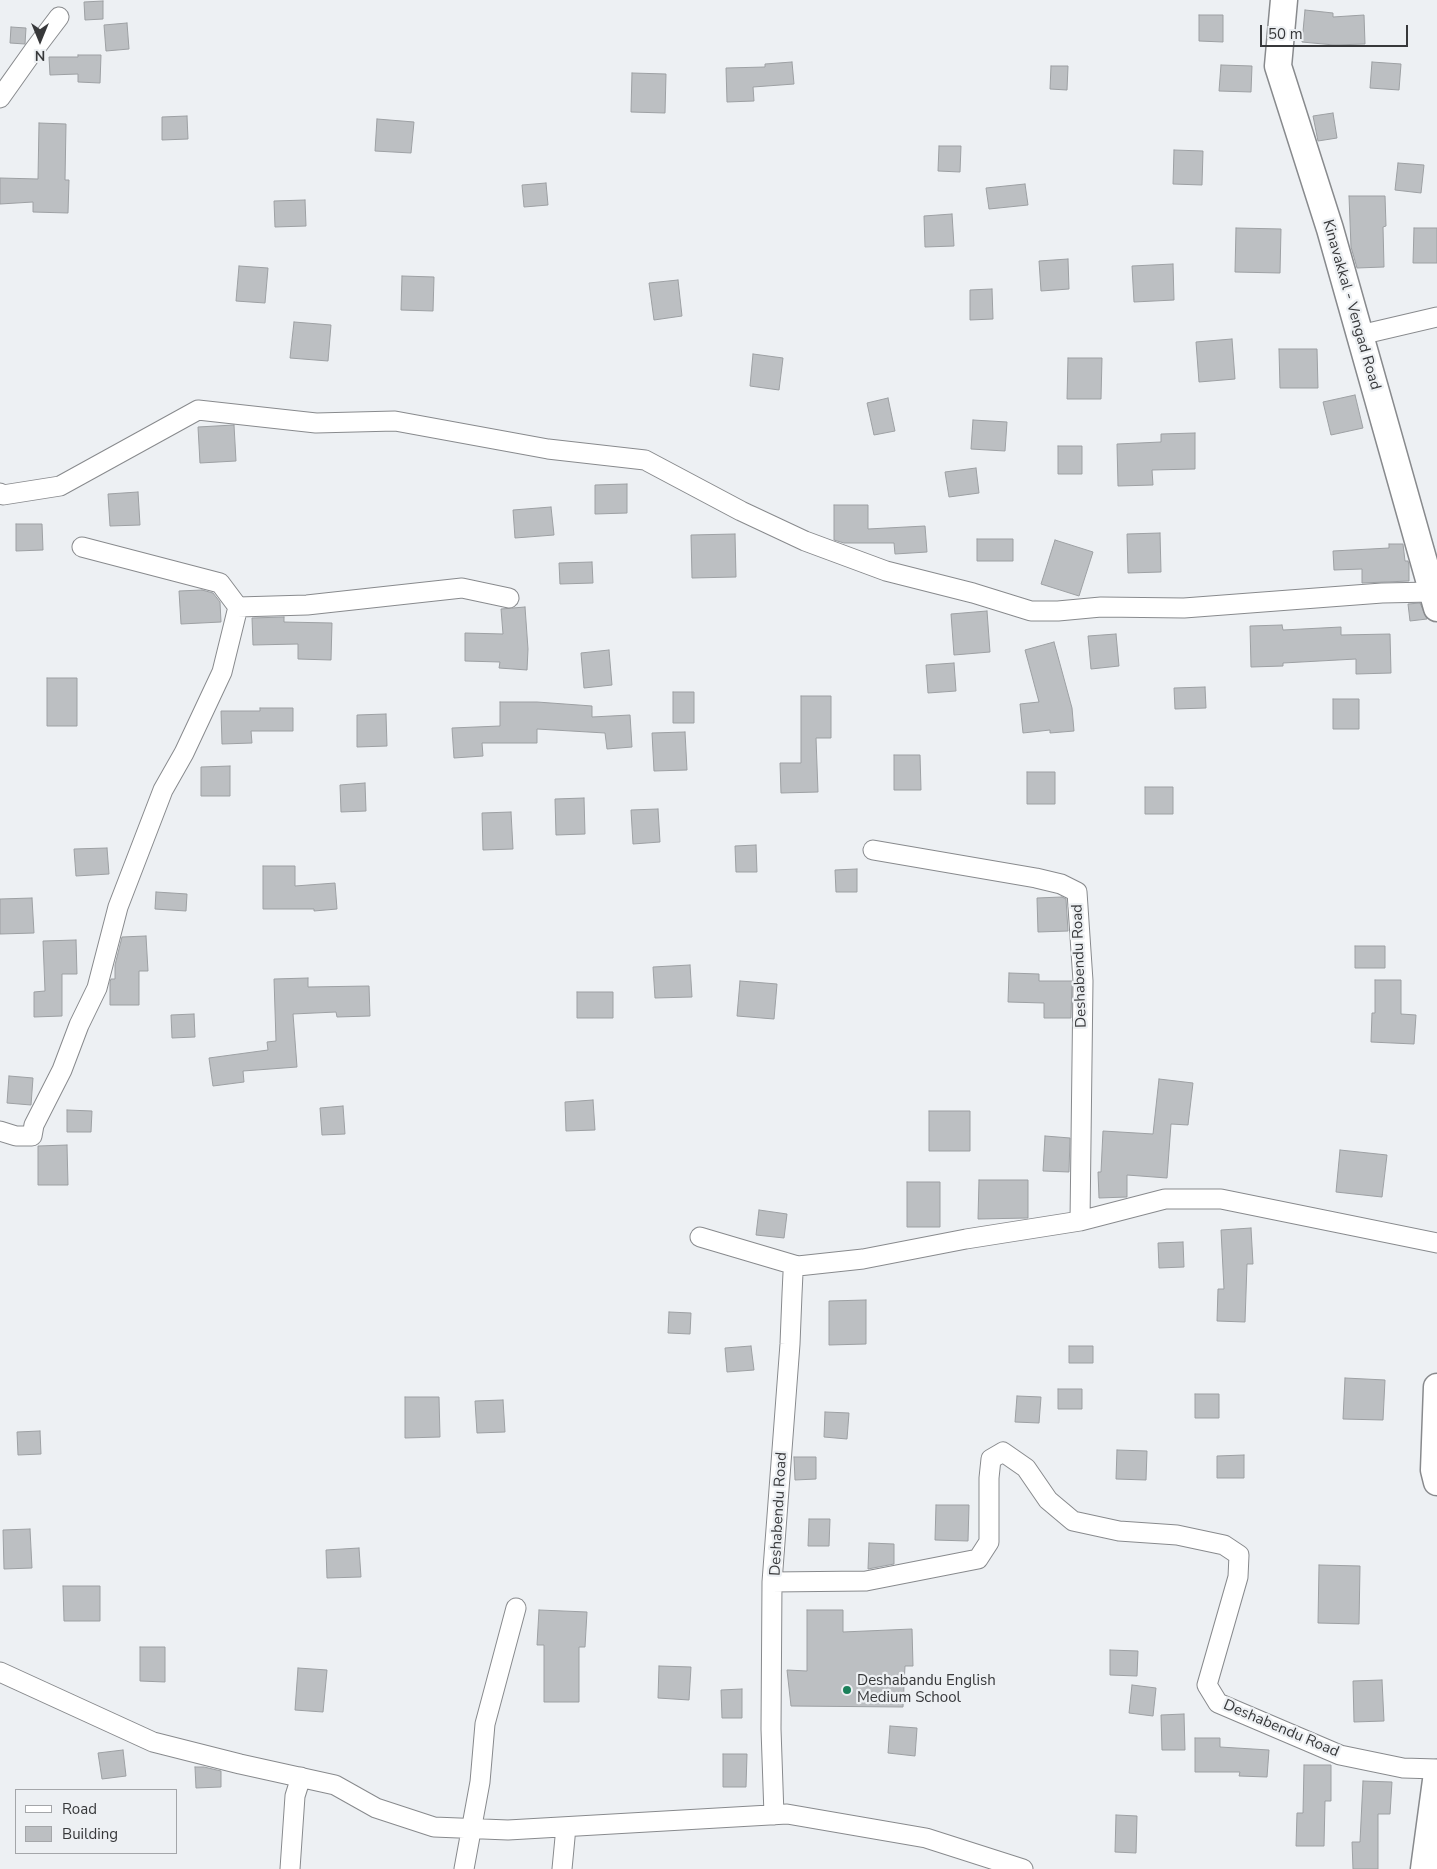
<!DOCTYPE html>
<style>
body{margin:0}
#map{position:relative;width:1437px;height:1869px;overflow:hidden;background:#edf0f3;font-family:"Nunito Sans",sans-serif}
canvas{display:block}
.legend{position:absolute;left:15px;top:1789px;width:162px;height:65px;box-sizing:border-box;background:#edf0f3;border:1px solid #a4a6a9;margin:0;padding:6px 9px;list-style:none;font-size:15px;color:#37383a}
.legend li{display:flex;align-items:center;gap:10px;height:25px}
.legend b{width:25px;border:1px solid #a4a6a9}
.north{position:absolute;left:15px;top:15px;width:50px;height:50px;-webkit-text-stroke:4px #edf0f3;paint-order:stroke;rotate:180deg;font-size:14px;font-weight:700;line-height:20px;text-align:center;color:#37383a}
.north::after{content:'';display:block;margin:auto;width:18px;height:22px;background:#37383a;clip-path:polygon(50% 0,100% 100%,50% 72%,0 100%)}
.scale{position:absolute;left:1260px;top:25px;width:148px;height:22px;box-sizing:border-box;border:2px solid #37383a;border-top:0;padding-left:6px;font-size:15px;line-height:18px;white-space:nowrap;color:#37383a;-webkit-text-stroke:4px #edf0f3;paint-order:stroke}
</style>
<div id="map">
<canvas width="1437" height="1869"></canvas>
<ul class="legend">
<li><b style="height:6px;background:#fff"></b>Road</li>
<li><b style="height:14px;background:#bcbfc2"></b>Building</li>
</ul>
<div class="north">N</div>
<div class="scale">50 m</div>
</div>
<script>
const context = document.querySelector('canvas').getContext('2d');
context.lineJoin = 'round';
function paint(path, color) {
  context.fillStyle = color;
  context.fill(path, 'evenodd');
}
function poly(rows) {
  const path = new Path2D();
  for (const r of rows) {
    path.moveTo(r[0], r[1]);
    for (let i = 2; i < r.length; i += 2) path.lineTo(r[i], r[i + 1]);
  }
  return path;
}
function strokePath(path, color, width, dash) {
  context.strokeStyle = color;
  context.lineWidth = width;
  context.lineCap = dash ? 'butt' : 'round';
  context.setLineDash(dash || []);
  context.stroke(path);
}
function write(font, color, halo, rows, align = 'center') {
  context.font = font + ' "Nunito Sans",sans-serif';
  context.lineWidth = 4.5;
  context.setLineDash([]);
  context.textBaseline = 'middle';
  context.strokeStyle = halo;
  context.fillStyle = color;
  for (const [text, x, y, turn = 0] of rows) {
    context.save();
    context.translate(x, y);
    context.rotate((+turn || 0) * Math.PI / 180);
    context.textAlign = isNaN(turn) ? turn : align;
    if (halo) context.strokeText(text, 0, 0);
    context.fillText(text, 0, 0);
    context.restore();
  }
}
const building = poly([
 [103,1,103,19,85,20,84,2,103,1],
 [1305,10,1333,13,1333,17,1364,15,1365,44,1334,45,1302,42,1305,10],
 [1199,15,1223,15,1223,42,1199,41,1199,15],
 [127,23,129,49,106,51,104,25,127,23],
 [11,27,26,28,25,44,10,43,11,27],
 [78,55,101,55,100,83,78,82,78,74,50,75,49,57,78,57,78,55],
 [792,62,794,84,753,87,754,101,727,102,726,68,765,67,765,64,792,62],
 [1372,62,1401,64,1399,90,1370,88,1372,62],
 [1221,65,1252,66,1251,92,1219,91,1221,65],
 [1051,66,1068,66,1067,90,1050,89,1051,66],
 [632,73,666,74,665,113,631,112,632,73],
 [1333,113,1337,138,1318,141,1313,116,1333,113],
 [187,116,188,139,162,140,162,117,187,116],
 [377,119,414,122,411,153,375,151,377,119],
 [39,123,66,124,65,180,69,180,68,213,33,212,33,202,0,204,0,178,38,179,39,123],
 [939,146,961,146,960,172,938,171,939,146],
 [1174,150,1203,151,1202,185,1173,184,1174,150],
 [1398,163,1424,165,1421,193,1395,190,1398,163],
 [546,183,548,205,524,207,522,185,546,183],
 [1025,184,1028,205,989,209,986,188,1025,184],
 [1349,196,1385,196,1386,226,1383,227,1384,267,1357,268,1351,247,1349,196],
 [305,200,306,226,275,227,274,201,305,200],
 [952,214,954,246,925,247,924,216,952,214],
 [1236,228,1281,229,1280,273,1235,272,1236,228],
 [1414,228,1437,228,1437,263,1413,263,1414,228],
 [1068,259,1069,289,1041,291,1039,261,1068,259],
 [1173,264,1174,300,1134,302,1132,266,1173,264],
 [239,266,268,268,265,303,236,301,239,266],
 [402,276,434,277,433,311,401,310,402,276],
 [678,280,682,316,654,320,649,283,678,280],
 [992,289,993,319,970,320,970,290,992,289],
 [294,322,331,325,328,361,290,358,294,322],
 [1232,339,1235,379,1199,382,1196,342,1232,339],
 [1279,349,1317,349,1318,388,1280,388,1279,349],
 [753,354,783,358,779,390,750,386,753,354],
 [1068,358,1102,358,1101,399,1067,399,1068,358],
 [1355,395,1363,428,1331,435,1323,402,1355,395],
 [888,398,895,431,874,435,867,403,888,398],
 [973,420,1007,422,1005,451,971,449,973,420],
 [234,425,236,461,200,463,198,427,234,425],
 [1195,433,1195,469,1152,470,1153,485,1118,486,1117,444,1161,442,1161,434,1195,433],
 [1058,446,1082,446,1082,474,1058,474,1058,446],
 [976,468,979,493,949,497,945,472,976,468],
 [627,484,627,513,595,514,595,485,627,484],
 [138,492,140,525,110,526,108,494,138,492],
 [834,505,868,505,868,529,925,526,927,552,895,554,894,543,844,543,834,540,834,505],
 [551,507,554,535,515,538,513,510,551,507],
 [16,524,42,524,43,550,16,551,16,524],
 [1160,533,1161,572,1128,573,1127,534,1160,533],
 [735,534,736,577,692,578,691,535,735,534],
 [977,539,1013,539,1013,561,977,561,977,539],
 [1055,540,1093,552,1079,596,1041,584,1055,540],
 [1389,544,1403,544,1405,561,1408,561,1409,565,1409,581,1362,583,1362,569,1334,570,1333,551,1389,548,1389,544],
 [592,562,593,583,560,584,559,563,592,562],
 [202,590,213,593,220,602,221,622,181,624,179,591,202,590],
 [1420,603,1427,619,1410,621,1408,604,1420,603],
 [525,607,528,649,527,670,499,668,500,662,465,661,465,633,503,634,501,609,525,607],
 [987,611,990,652,954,655,951,614,987,611],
 [284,617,284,622,332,623,331,660,298,659,298,644,253,645,252,618,284,617],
 [1282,625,1283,630,1341,627,1341,635,1390,634,1391,673,1356,674,1356,659,1283,663,1283,666,1251,667,1250,626,1282,625],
 [1116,634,1119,666,1091,669,1088,636,1116,634],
 [1054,642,1072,708,1074,731,1050,733,1050,730,1023,733,1020,704,1039,702,1025,650,1054,642],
 [609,650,612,685,584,688,581,653,609,650],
 [954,663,956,691,928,693,926,665,954,663],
 [47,678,77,678,77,726,47,726,47,678],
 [1205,687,1206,708,1175,709,1174,688,1205,687],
 [673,692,694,692,694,723,673,723,673,692],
 [801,696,831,696,831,738,816,738,818,792,781,793,780,763,801,763,801,696],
 [1333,699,1359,699,1359,729,1333,729,1333,699],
 [500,702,537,702,592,706,592,717,630,715,632,747,607,749,605,733,537,729,537,743,482,743,483,756,454,758,452,728,500,726,500,702],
 [260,708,293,708,293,731,251,731,252,743,222,744,221,711,260,711,260,708],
 [386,714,387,746,357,747,357,715,386,714],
 [685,732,687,770,654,771,652,733,685,732],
 [894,755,920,755,921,790,894,790,894,755],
 [230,766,230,796,201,796,201,767,230,766],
 [1027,772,1055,772,1055,804,1027,804,1027,772],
 [365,783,366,811,341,812,340,785,365,783],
 [1145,787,1173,787,1173,814,1145,814,1145,787],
 [584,798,585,834,556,835,555,799,584,798],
 [658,809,660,842,633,844,631,810,658,809],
 [511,812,513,849,483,850,482,813,511,812],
 [756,845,757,872,736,872,735,846,756,845],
 [107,848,109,874,76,876,74,849,107,848],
 [263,866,295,866,295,886,335,883,337,909,314,911,314,909,263,909,263,866],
 [857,869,857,892,836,892,835,870,857,869],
 [156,892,187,894,186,911,155,909,156,892],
 [1062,897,1066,899,1068,931,1038,932,1037,898,1062,897],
 [32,898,34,933,0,934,0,899,32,898],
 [146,936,148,971,139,971,139,1005,110,1005,110,982,111,979,115,979,115,965,122,937,146,936],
 [76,940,77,974,62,974,62,1016,34,1017,34,992,45,991,43,941,76,940],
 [1355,946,1385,946,1385,968,1355,968,1355,946],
 [690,965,692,997,655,998,653,967,690,965],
 [1009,973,1039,974,1039,981,1072,981,1071,1018,1044,1018,1044,1003,1008,1002,1009,973],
 [308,978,308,987,369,986,370,1016,337,1017,336,1012,293,1014,297,1067,243,1071,244,1082,213,1086,209,1058,268,1050,267,1042,276,1041,274,979,308,978],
 [1375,980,1401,980,1401,1014,1416,1015,1414,1044,1371,1042,1372,1013,1375,1013,1375,980],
 [740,981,777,984,774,1019,737,1016,740,981],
 [577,992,613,992,613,1018,577,1018,577,992],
 [194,1014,195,1037,172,1038,171,1015,194,1014],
 [9,1076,33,1078,31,1105,7,1103,9,1076],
 [1159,1079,1193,1083,1188,1125,1171,1124,1167,1178,1127,1175,1127,1197,1099,1198,1098,1172,1101,1172,1103,1131,1153,1134,1159,1079],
 [593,1100,595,1130,566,1131,565,1102,593,1100],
 [343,1106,345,1134,322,1135,320,1108,343,1106],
 [67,1110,92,1111,91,1132,67,1132,67,1110],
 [929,1111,970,1111,970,1151,929,1151,929,1111],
 [1045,1136,1070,1138,1069,1172,1043,1171,1045,1136],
 [67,1145,68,1185,38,1185,38,1146,67,1145],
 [1340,1150,1387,1155,1382,1197,1336,1192,1340,1150],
 [979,1180,1028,1180,1028,1218,978,1219,979,1180],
 [907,1182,940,1182,940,1227,907,1227,907,1182],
 [759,1210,787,1214,784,1238,756,1235,759,1210],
 [1251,1228,1253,1264,1247,1264,1245,1322,1217,1321,1218,1289,1224,1289,1221,1230,1251,1228],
 [1183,1242,1184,1267,1159,1268,1158,1243,1183,1242],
 [866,1300,866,1344,829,1345,829,1301,866,1300],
 [669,1312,691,1313,690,1334,668,1333,669,1312],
 [751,1346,754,1370,727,1372,725,1348,751,1346],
 [1069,1346,1093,1346,1093,1363,1069,1363,1069,1346],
 [1345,1378,1385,1380,1383,1420,1343,1419,1345,1378],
 [1058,1389,1082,1389,1082,1409,1058,1409,1058,1389],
 [1195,1394,1219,1394,1219,1418,1195,1418,1195,1394],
 [1017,1396,1041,1397,1039,1423,1015,1422,1017,1396],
 [405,1397,439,1397,440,1437,405,1438,405,1397],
 [503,1400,505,1432,477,1433,475,1401,503,1400],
 [825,1412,849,1413,847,1439,824,1437,825,1412],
 [40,1431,41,1454,18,1455,17,1432,40,1431],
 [1117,1450,1147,1451,1146,1480,1116,1479,1117,1450],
 [1244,1455,1244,1478,1217,1478,1217,1456,1244,1455],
 [794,1457,816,1457,816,1479,795,1480,794,1457],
 [936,1505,969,1505,968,1541,935,1540,936,1505],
 [809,1519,830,1519,829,1546,808,1546,809,1519],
 [30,1529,32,1568,4,1569,3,1530,30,1529],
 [869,1543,894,1544,894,1564,868,1569,869,1543],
 [359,1548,361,1577,327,1578,326,1550,359,1548],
 [1319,1565,1360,1566,1359,1624,1318,1623,1319,1565],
 [63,1586,100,1586,100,1621,64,1621,63,1586],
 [539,1610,587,1612,585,1647,579,1647,579,1702,544,1702,544,1645,537,1645,539,1610],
 [807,1610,843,1610,843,1632,912,1629,913,1666,905,1666,903,1707,791,1706,787,1670,807,1671,807,1610],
 [140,1647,165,1647,165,1682,140,1681,140,1647],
 [1110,1650,1138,1651,1137,1676,1110,1675,1110,1650],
 [659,1666,691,1667,689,1700,658,1698,659,1666],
 [298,1668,327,1670,323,1712,295,1710,298,1668],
 [1382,1680,1384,1721,1354,1722,1353,1681,1382,1680],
 [1132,1685,1156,1688,1153,1716,1129,1713,1132,1685],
 [742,1689,742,1718,722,1718,721,1690,742,1689],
 [1184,1714,1185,1750,1162,1750,1161,1715,1184,1714],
 [890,1726,917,1728,915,1756,888,1753,890,1726],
 [1195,1738,1220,1738,1220,1747,1269,1750,1267,1777,1239,1776,1240,1772,1195,1772,1195,1738],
 [123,1750,126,1776,102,1779,98,1753,123,1750],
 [723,1754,747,1754,746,1787,723,1787,723,1754],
 [1304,1765,1331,1765,1331,1801,1325,1801,1324,1846,1296,1846,1297,1813,1303,1813,1304,1765],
 [195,1767,204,1767,221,1771,221,1787,196,1788,195,1767],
 [1363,1781,1392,1782,1390,1814,1378,1814,1378,1869,1353,1869,1352,1842,1360,1842,1363,1781],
 [1116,1815,1137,1816,1136,1853,1115,1852,1116,1815]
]);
paint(building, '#bcbfc2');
strokePath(building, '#9da0a3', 1);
const minor = poly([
 [0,98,34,50,59,17],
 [1360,335,1437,317],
 [0,493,3,495,60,486,198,410,316,423,395,421,548,449,645,460,741,511,805,541,886,571,973,593,1031,611,1058,611,1101,607,1184,608,1382,593,1432,592],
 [82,547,220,583,238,607],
 [873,850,1036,878,1061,884,1077,892,1083,981,1080,1221],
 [0,1131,16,1136,32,1136,34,1125,62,1070,79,1025,97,988,118,907,163,790,184,753,222,672,238,607,307,605,462,588,509,598],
 [700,1237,798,1266],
 [772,1582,866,1581,978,1559,989,1542,989,1478,991,1459,1003,1452,1026,1468,1048,1500,1073,1521,1119,1531,1177,1535,1224,1545,1239,1555,1238,1577,1207,1685,1218,1703,1340,1755,1403,1768,1437,1769],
 [0,1672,153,1742,240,1764,335,1785,376,1808,434,1827,508,1830,787,1814,926,1838,1023,1869],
 [774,1815,771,1729,772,1582,790,1344,792,1294,793,1273,796,1267,798,1266,863,1259,966,1239,1080,1221,1165,1199,1221,1199,1437,1243],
 [290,1869,295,1796,301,1777],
 [464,1869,480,1782,485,1724,516,1608],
 [562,1869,566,1827]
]);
const secondary = poly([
 [1284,0,1278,66,1330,229,1437,608],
 [1437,1387,1434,1470,1437,1482],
 [1424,1869,1437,1773]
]);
strokePath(minor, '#888a8d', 21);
strokePath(secondary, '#888a8d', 29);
strokePath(minor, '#fff', 19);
strokePath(secondary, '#fff', 26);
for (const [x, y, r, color] of [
 [847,1690,5,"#1b805a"]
]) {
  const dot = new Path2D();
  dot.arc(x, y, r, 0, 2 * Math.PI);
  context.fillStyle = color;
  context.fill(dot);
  strokePath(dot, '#edf0f3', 2);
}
write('15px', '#37383a', '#edf0f3', [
 ["Kinavakkal - Vengad Road",1351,305,74],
 ["Deshabendu Road",1080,966,-92],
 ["Deshabendu Road",779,1514,-87],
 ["Deshabendu Road",1281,1729,23]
]);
write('15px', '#37383a', '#edf0f3', [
 ["Deshabandu English",857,1681],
 ["Medium School",857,1698]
], 'left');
</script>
